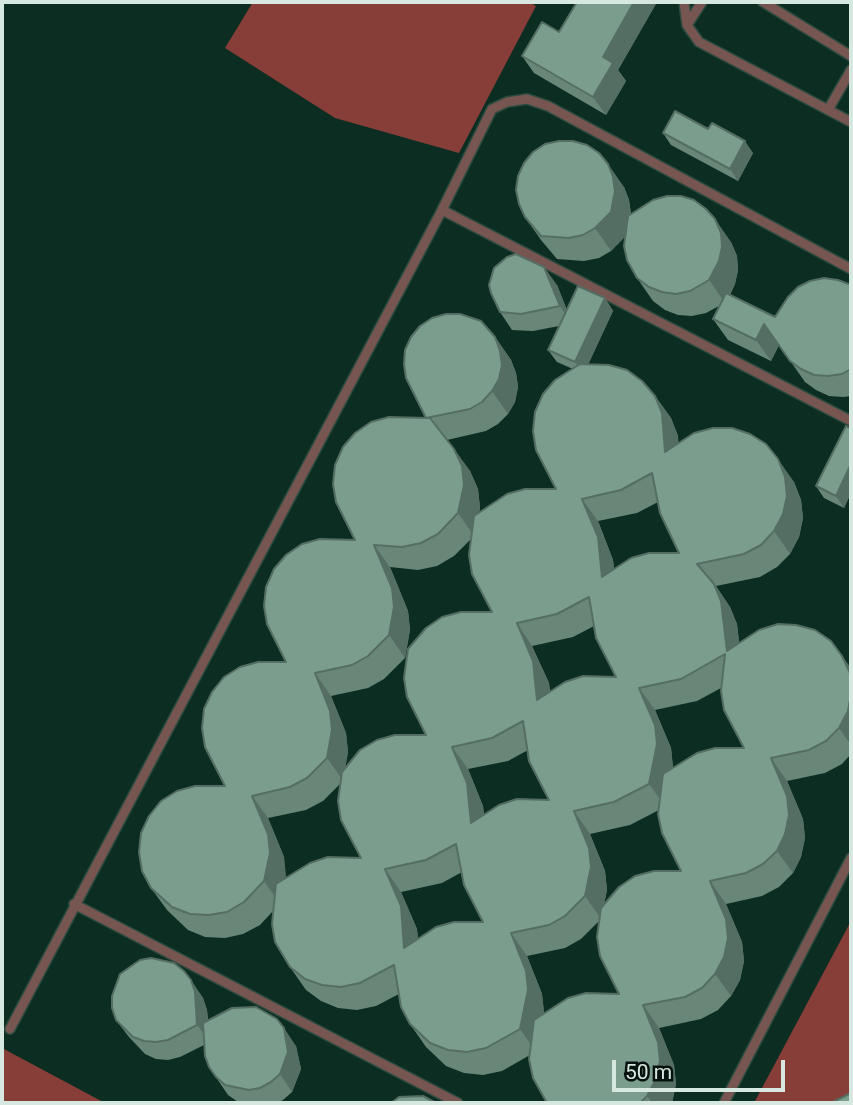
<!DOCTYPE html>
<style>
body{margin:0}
#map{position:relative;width:853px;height:1105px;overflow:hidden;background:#0c2d21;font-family:Roboto,sans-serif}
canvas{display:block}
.frame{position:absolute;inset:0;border:4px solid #d6e8df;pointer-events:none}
.scale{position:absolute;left:612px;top:1060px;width:173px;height:32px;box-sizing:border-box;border:4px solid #d6e8df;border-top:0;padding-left:9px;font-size:21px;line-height:24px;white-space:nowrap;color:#d6e8df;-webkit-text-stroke:5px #05120d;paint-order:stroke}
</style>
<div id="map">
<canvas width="853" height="1105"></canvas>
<div class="frame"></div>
<div class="scale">50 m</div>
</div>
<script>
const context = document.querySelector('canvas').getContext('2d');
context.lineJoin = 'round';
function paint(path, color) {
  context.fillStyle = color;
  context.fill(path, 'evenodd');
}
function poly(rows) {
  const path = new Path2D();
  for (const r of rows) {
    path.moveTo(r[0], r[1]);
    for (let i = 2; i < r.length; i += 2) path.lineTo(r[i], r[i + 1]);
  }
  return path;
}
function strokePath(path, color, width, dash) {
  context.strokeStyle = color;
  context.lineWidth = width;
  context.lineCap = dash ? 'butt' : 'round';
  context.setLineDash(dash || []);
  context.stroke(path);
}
paint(poly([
 [253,2,529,2,536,6,459,153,335,118,225,48],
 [851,921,851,1103,754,1103],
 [2,1048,105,1103,2,1103]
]), '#873e39');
const service = poly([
 [684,2,687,25,699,42,851,122],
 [763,2,851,56],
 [687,25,702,2],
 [828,110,851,70],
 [442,210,851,421],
 [74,904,458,1103],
 [10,1029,442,210,492,109,507,102,527,99,548,106,851,269],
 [724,1103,851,858]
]);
strokePath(service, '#2c4b3f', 12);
strokePath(service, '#775652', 9);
paint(poly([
 [577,2,657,2,618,70,626,81,606,115,534,73,522,56,559,32],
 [708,129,753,153,738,181,671,145,663,133],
 [624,187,629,200,631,215,731,242,737,256,738,270,735,284,730,295,775,317,851,285,851,396,843,397,829,396,816,390,805,382,779,345,771,361,728,340,713,319,719,306,706,313,692,316,678,315,665,310,653,301,637,278,625,236,611,251,599,258,584,261,557,259,541,240,525,217],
 [557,285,567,310,605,298,613,311,588,364,655,396,671,418,678,436,678,444,794,482,801,500,803,518,799,537,790,554,777,567,760,577,716,586,730,607,737,624,739,643,851,668,851,754,842,764,825,773,787,781,803,819,805,838,801,857,793,873,779,887,762,896,726,904,742,942,744,961,740,980,731,996,718,1010,701,1019,659,1028,674,1065,676,1084,672,1103,548,1103,530,1055,502,1071,483,1075,464,1073,446,1066,426,1047,410,1024,399,994,376,1006,357,1010,338,1008,321,1001,306,990,290,967,273,911,260,925,243,934,225,938,205,937,188,930,167,910,151,888,225,786,286,662,355,540,426,418,495,337,511,360,516,373,518,387,515,402,508,414,498,424,486,431,447,440,470,471,478,489,480,508,479,512,556,489,573,369,557,362,548,350,559,326,533,331,512,330,500,312],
 [658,502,679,553,614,569,613,560,598,521,637,513],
 [471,539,492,612,426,735,345,768,348,752,346,733,331,696,368,688,384,679,405,658,410,630,408,611,390,567,418,570,437,566,454,556],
 [594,626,616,677,550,691,549,683,532,646,573,637],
 [721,688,744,748,673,768,671,748,655,710,697,701],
 [528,750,549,800,484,814,483,806,468,769,508,761],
 [341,783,361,858,285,879,284,857,268,818,306,810,323,801],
 [659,810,681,871,604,904,607,890,605,871,590,834,630,825],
 [462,872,483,922,418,939,417,929,401,892,442,883],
 [599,921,619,994,544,1013,542,994,527,956,565,948,581,939],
 [851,429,851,493,844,508,824,498,816,486],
 [184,971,203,998,207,1010,208,1020,296,1046,301,1069,292,1092,283,1100,277,1103,238,1102,228,1095,209,1067,204,1045,180,1057,168,1060,156,1059,145,1054,129,1037,116,1020]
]), '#698779');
paint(poly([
 [634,2,657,2,618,70,626,81,606,115,593,97,603,57],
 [745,141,753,153,738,181,730,169],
 [608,164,624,187,629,200,631,214,627,235,611,251,595,228],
 [715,219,731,242,737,256,738,270,735,284,725,303,709,280],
 [544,267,557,285,572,324,560,306],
 [605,298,613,311,584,374,575,362],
 [764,324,779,345,771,361,756,340],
 [495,337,511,360,516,373,518,387,515,402,508,414,492,391],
 [655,396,671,418,678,436,681,475,665,452],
 [454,449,470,471,478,489,480,508,474,536,458,513],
 [778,459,794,482,801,500,803,518,799,537,790,554,774,531],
 [851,464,851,493,844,508,836,496],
 [582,499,598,521,613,560,618,600,602,577],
 [374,545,390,567,408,611,410,630,405,658,389,635],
 [714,584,730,607,737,624,743,674,727,651],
 [517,623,532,646,549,683,552,723,537,700],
 [842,656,851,668,851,688],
 [315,673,331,696,346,733,348,752,343,781,327,758],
 [639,688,655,710,671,748,673,767,665,806,649,784],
 [851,694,851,745,839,728],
 [452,747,468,769,483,806,487,845,471,823],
 [771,758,787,781,803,819,805,838,801,857,793,873,777,851],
 [252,796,268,818,284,857,286,876,280,904,264,881],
 [574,811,590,834,605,871,607,890,601,919,585,896],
 [385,869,401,892,417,929,420,971,404,948],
 [710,881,726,904,742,942,744,961,740,980,731,996,715,974],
 [511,933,527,956,542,994,544,1012,536,1052,520,1029],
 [191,980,203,998,207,1010,210,1042,197,1025],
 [643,1005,659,1028,674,1065,676,1084,672,1103,652,1103,647,1096],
 [284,1028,296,1046,301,1069,292,1092,280,1074]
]), '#556e63');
const building = poly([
 [577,2,634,2,603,57,613,63,593,97,522,56,542,22,559,32,577,2],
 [675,111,708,129,712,123,745,141,730,169,663,133,675,111],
 [559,141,573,141,587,145,599,153,608,164,613,177,615,191,611,212,595,228,583,235,569,238,541,236,525,217,519,204,516,190,518,176,524,163,533,152,545,144,559,141],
 [667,196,681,196,694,200,706,209,715,219,721,233,722,247,719,261,709,280,690,291,676,294,662,292,649,287,637,278,627,260,624,246,628,216,653,200,667,196],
 [516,254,544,267,560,306,521,314,500,312,491,293,489,285,494,268,507,257,516,254],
 [824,278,838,280,851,285,851,369,842,374,828,376,814,375,801,369,790,361,764,324,756,340,713,319,726,293,775,317,788,297,798,287,810,281,824,278],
 [578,286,605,298,575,362,548,350,578,286],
 [446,314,460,314,481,321,495,337,500,351,502,365,499,379,492,391,482,402,470,409,426,418,430,418,454,449,462,466,464,485,458,513,438,534,421,543,402,547,374,545,392,588,394,607,389,635,368,656,352,665,315,673,330,711,332,730,327,758,307,778,290,787,252,796,268,834,270,853,264,881,244,902,227,912,209,915,190,914,172,907,151,888,142,871,139,852,141,833,149,816,161,801,177,791,195,786,225,786,205,747,202,728,204,709,212,692,224,677,240,667,258,662,286,662,267,624,264,606,266,587,274,569,286,555,302,544,320,539,355,540,336,502,333,484,335,465,343,447,355,433,371,422,389,417,426,418,406,378,404,364,405,350,411,337,420,326,432,318,446,314],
 [580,364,609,365,627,370,642,381,655,396,662,413,665,452,694,433,713,428,732,428,750,434,766,444,778,459,785,477,787,496,783,514,774,531,761,545,744,554,697,564,714,584,721,601,727,651,759,630,778,624,796,625,815,630,831,641,842,656,850,673,851,688,851,694,848,711,839,728,826,741,809,750,771,758,787,796,789,815,785,834,777,851,763,864,746,873,710,881,726,919,728,938,724,957,715,974,702,988,685,997,643,1005,658,1042,660,1061,656,1079,647,1096,640,1103,547,1103,533,1078,529,1059,534,1020,568,998,586,993,619,994,600,956,597,937,601,908,619,887,635,876,654,871,681,871,662,833,658,814,663,774,697,753,715,748,744,748,724,710,721,691,725,654,681,679,639,688,655,725,657,744,649,784,614,802,574,811,589,848,591,867,585,896,565,916,549,925,511,933,526,971,528,990,520,1029,486,1048,467,1052,448,1050,430,1043,410,1024,401,1007,394,965,360,983,341,987,322,985,305,979,290,967,275,942,272,924,276,884,310,863,328,857,361,858,341,820,338,801,342,772,360,750,377,740,395,735,426,735,407,697,404,678,408,649,426,628,442,617,461,612,492,612,472,574,469,555,474,516,507,494,525,489,556,489,536,450,533,431,535,412,543,394,555,380,580,364],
 [652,473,660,513,679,553,649,553,631,558,602,577,598,537,582,499,621,490,652,473],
 [589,597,596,638,616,677,583,676,565,682,537,700,533,661,517,623,557,614,589,597],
 [523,721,529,761,549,800,517,799,499,805,471,823,467,783,452,747,492,738,523,721],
 [456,844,464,885,483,922,454,922,436,927,404,948,401,906,385,869,426,860,456,844],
 [846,426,851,429,851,464,836,496,816,486,846,426],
 [151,958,174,963,184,971,191,980,195,992,197,1025,168,1040,156,1042,144,1041,133,1037,116,1020,112,1008,112,996,120,974,140,960,151,958],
 [256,1007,277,1019,284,1028,288,1052,280,1074,271,1082,260,1088,249,1090,225,1085,216,1077,209,1067,205,1056,203,1023,232,1008,256,1007],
 [851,1093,851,1103,831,1103,851,1093],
 [423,1096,436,1103,391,1103,399,1097,423,1096]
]);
paint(building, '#7a9d8d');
strokePath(building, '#556e63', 2);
</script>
